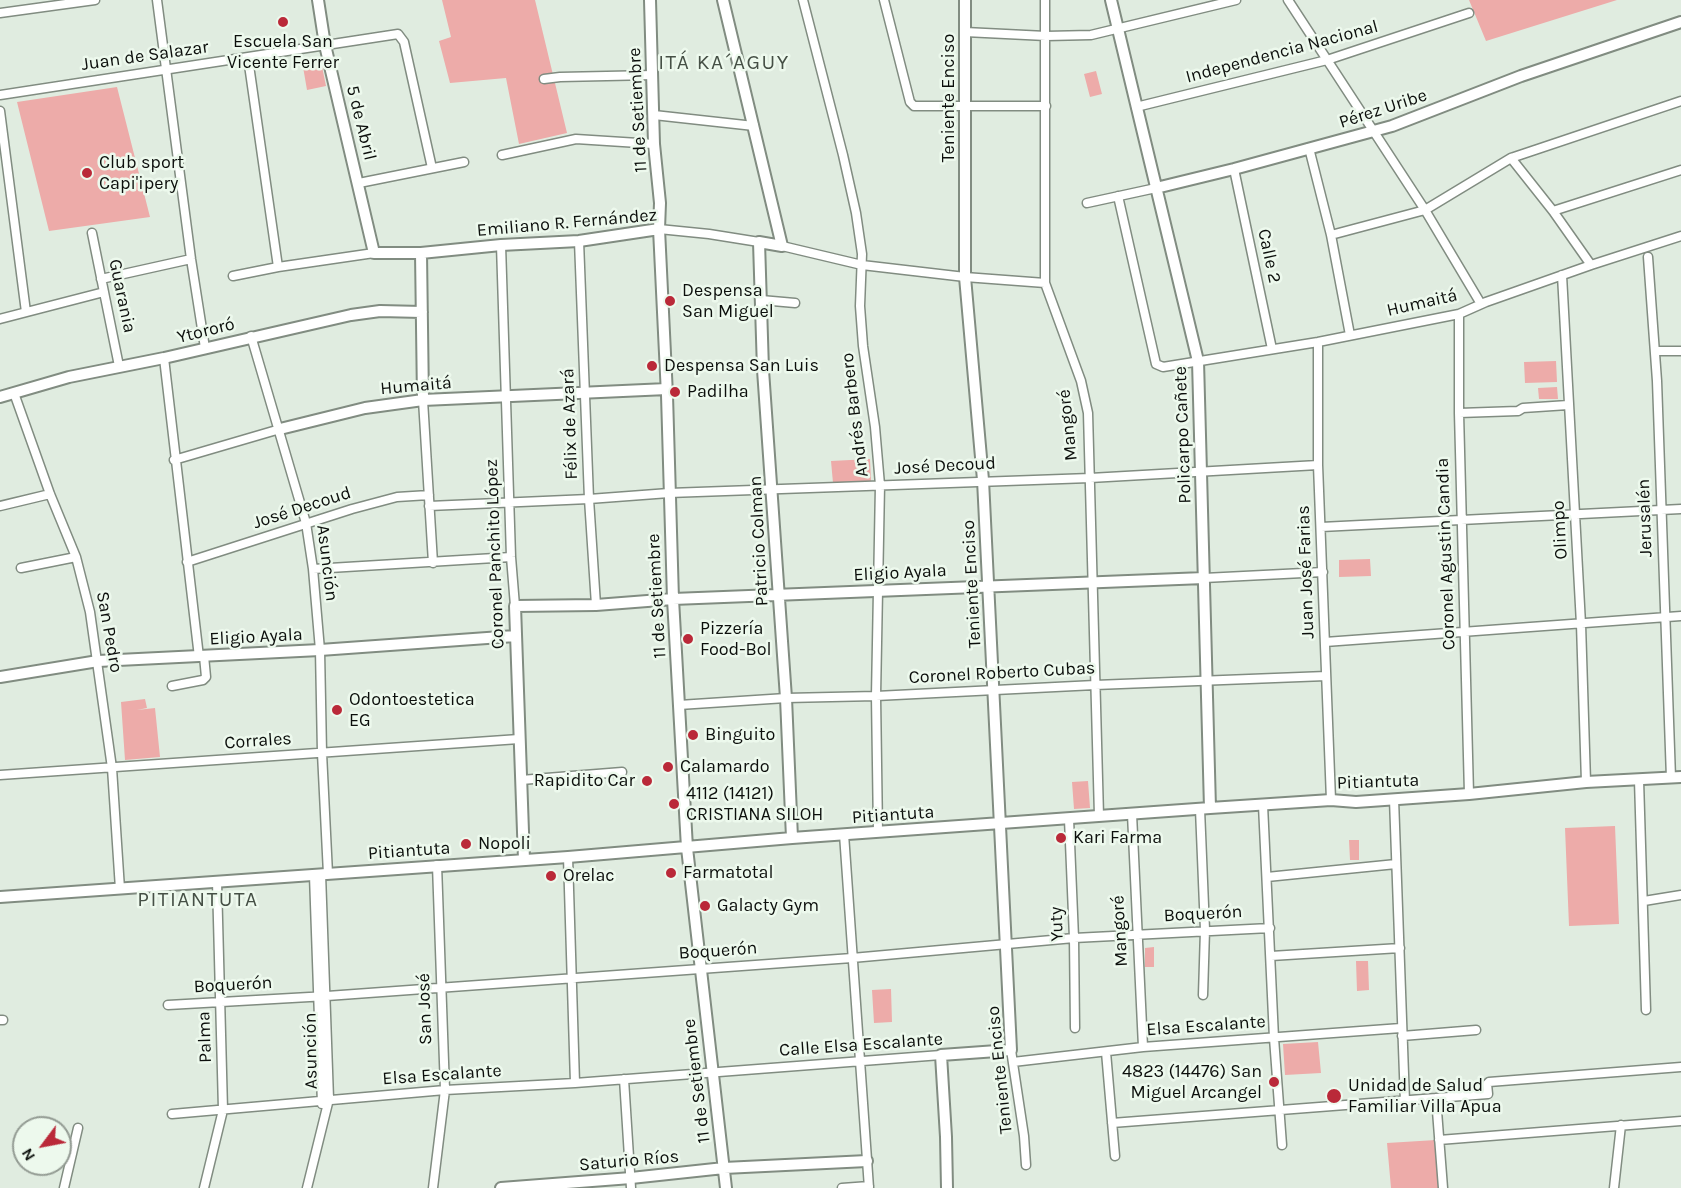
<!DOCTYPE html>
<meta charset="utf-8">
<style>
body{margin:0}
#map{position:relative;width:1681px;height:1188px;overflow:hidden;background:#e0ece0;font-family:Karla,sans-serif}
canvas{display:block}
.north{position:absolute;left:12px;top:1116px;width:60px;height:60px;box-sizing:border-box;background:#edf9ed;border:2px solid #939b93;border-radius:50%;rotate:238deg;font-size:16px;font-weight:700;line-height:24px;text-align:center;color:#0c0f0c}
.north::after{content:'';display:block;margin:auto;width:21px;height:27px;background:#ba2939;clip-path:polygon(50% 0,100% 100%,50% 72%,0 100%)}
</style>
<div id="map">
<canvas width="1681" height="1188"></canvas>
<div class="north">N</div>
</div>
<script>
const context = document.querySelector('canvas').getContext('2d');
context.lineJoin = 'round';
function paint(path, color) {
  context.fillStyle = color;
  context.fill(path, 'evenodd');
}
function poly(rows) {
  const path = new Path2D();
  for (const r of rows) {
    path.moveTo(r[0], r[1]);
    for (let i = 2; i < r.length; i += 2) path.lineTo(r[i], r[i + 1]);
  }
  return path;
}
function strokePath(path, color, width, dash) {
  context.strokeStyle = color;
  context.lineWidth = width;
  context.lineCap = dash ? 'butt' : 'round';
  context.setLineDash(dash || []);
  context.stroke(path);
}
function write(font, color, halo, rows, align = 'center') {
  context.font = font + ' Karla,sans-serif';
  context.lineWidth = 5;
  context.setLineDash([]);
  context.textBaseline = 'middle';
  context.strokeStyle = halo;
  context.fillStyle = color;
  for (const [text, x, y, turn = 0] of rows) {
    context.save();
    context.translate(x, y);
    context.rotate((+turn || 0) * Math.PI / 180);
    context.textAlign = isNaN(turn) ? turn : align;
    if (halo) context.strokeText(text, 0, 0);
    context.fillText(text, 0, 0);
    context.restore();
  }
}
paint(poly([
 [442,0,535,0,567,133,519,144,506,78,450,83,439,41,451,37],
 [1469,0,1617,0,1486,41],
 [320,57,326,86,307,90,302,61],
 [1096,71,1102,94,1090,97,1084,74],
 [117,87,150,217,49,231,17,102],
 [1556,361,1557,382,1525,383,1524,362],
 [1557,387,1558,399,1539,399,1538,388],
 [870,459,871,481,833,483,831,461],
 [1370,559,1371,576,1339,577,1339,560],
 [145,699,147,708,137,710,155,708,160,757,125,760,121,702],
 [1088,781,1090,808,1074,809,1072,782],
 [1615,826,1619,924,1569,926,1565,828],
 [1349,840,1359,840,1359,860,1350,860],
 [1154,947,1154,967,1145,967,1145,948],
 [1356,961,1368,961,1369,990,1357,991],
 [891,989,892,1022,874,1023,872,990],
 [1318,1042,1321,1073,1285,1075,1283,1044],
 [1436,1140,1439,1188,1391,1188,1387,1143]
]), '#edaba9');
const street = poly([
 [157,0,191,259,205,348],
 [803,0,843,155,856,213,862,254,860,306,863,346,875,427,880,485,876,696,878,832],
 [884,0,910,102,914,106,1046,106],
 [1045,0,1045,283,1081,381,1088,413,1099,816],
 [1288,0,1425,210,1481,304],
 [0,13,95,0],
 [965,32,1046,36,1091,35,1236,0],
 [248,58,278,267],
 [544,79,560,77,653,75],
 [0,95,398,34,404,42,432,168],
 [1136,107,1327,60,1469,13],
 [0,111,26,312],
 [654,115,754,126],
 [1309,148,1331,235,1350,335],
 [502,155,576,139,654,144],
 [1511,158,1553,211,1591,265],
 [1234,169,1272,349],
 [359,183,464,162],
 [1118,196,1156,364,1163,367,1318,342,1459,314,1486,302,1591,265,1681,236],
 [1087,203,1156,188],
 [1553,211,1681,170],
 [659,229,709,234,759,242],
 [92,233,119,366],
 [1331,235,1425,210,1511,158,1681,101],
 [579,241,589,499,596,605],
 [501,245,511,557,515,606],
 [782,246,862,265,965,277,1045,283],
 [1648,257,1657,381,1671,778],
 [1562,275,1581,624,1586,782],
 [233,276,278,267,374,253],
 [101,279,191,259],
 [761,300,795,303],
 [1459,314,1459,413,1469,794],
 [0,319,104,292],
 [251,336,306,523,313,569,320,650,322,753,328,874],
 [1318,342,1318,465,1331,800],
 [1655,351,1681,351],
 [164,358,199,657],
 [14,393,50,494,76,557,90,612,112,768,120,889],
 [423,400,433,563],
 [1459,413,1518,411,1523,408,1568,405],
 [174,460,280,429],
 [0,506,50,494],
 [429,506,589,499,669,493,1090,478,1318,465],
 [1321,527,1681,509],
 [187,562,352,509,397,497,429,495],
 [21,568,76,557],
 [313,569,511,557],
 [1204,578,1323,572],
 [1325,642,1681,616],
 [172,686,203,680,206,677,204,656],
 [679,705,786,698,876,696,1095,685,1326,676],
 [0,775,519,739],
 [521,780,622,772],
 [1639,780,1646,1010],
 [1394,799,1405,1102],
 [1263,805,1274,1038,1282,1145],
 [1200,809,1205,930,1203,995],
 [1132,814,1143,1047],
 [1069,819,1074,938,1075,1028],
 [844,834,869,1188],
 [568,857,575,1083],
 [314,875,322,1104],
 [1267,877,1396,864],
 [1644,901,1681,895],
 [1271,956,1400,948],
 [168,1005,327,996,852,958,1074,938,1270,928],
 [0,1020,3,1020],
 [1402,1036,1476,1030],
 [1011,1050,1024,1136,1026,1165],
 [1106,1052,1115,1156],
 [1013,1062,1143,1047,1401,1028],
 [624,1079,631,1188],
 [1436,1098,1443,1188],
 [172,1114,445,1090,575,1083,941,1055],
 [1112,1123,1488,1094,1487,1084,1489,1082,1681,1067],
 [1439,1140,1681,1121],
 [64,1188,78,1128],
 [204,1188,223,1110,217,882],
 [307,1188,329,1099,321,874],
 [433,1188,445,1090,437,865],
 [842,1188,869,1186],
 [1614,1188,1621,1125]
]);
const secondary = poly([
 [318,0,325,45,374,253,421,253,501,245,579,241,659,229],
 [650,0,654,144,660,203,659,229,667,395,673,599,687,848,726,1188],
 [723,0,782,246,759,242,763,370,786,698,792,838],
 [1111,0,1198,361,1210,808],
 [1156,188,1234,169,1392,126,1521,76,1681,22],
 [421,253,423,400],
 [0,397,69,377,164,358,351,315,380,311,422,312],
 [280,429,365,408,423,400,667,389],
 [0,677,98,661,320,650,515,636],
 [524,860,515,606,596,605,673,599,1204,578],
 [0,897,568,857,792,838,1210,808,1331,800,1356,802,1469,794,1586,782,1681,777],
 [501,1188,631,1178,724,1168,867,1161],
 [947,1188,946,1137,941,1055,1011,1050,983,480,965,277,965,0]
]);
strokePath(street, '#818c81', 11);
strokePath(secondary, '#818c81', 14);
strokePath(street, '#fff', 8);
strokePath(secondary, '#fff', 10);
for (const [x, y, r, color] of [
 [283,22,6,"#ba2939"],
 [87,173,6,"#ba2939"],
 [670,301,6,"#ba2939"],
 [652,366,6,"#ba2939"],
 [675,392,6,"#ba2939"],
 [688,639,6,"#ba2939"],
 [337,710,6,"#ba2939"],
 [693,735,6,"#ba2939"],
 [668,767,6,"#ba2939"],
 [647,781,6,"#ba2939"],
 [674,804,6,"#ba2939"],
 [1061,838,6,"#ba2939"],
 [466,844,6,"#ba2939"],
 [671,873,6,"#ba2939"],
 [551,876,6,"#ba2939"],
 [705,906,6,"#ba2939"],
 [1274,1082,6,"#ba2939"],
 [1334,1096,8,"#ba2939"]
]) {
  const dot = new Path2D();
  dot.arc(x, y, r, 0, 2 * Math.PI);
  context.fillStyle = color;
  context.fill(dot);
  strokePath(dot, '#edf9ed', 2);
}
write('18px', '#0c0f0c', '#edf9ed', [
 ["Escuela San",283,42,"center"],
 ["Vicente Ferrer",283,63,"center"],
 ["Club sport",99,163],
 ["Capi'ipery",99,184],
 ["Despensa",682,291],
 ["San Miguel",682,312],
 ["Despensa San Luis",664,366],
 ["Padilha",687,392],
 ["Pizzería",700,629],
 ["Food-Bol",700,650],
 ["Odontoestetica",349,700],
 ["EG",349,721],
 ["Binguito",705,735],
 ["Calamardo",680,767],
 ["Rapidito Car",635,781,"right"],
 ["4112 (14121)",686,794],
 ["CRISTIANA SILOH",686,815],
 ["Kari Farma",1073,838],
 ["Nopoli",478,844],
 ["Farmatotal",683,873],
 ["Orelac",563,876],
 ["Galacty Gym",717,906],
 ["4823 (14476) San",1262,1072,"right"],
 ["Miguel Arcangel",1262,1093,"right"],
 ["Unidad de Salud",1348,1086],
 ["Familiar Villa Apua",1348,1107]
], 'left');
write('18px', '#0c0f0c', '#edf9ed', [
 ["Independencia Nacional",1282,52,-15],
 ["Juan de Salazar",145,56,-8],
 ["Teniente Enciso",949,98,-90],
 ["Pérez Uribe",1383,109,-18],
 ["11 de Setiembre",638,110,-93],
 ["5 de Abril",361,123,76],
 ["Emiliano R. Fernández",567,223,-5],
 ["Calle 2",1269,256,78],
 ["Guarania",122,296,78],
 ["Humaitá",1422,303,-13],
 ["Ytororó",206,331,-14],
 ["Humaitá",416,386,-5],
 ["Andrés Barbero",855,415,-97],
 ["Félix de Azará",570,424,-92],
 ["Mangoré",1068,425,-96],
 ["Policarpo Cañete",1183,435,-92],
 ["José Decoud",945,466,-3],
 ["José Decoud",302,508,-18],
 ["Jerusalén",1645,518,-92],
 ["Olimpo",1560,530,-93],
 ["Patricio Colman",759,541,-93],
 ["Coronel Panchito López",495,554,-92],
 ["Coronel Agustin Candia",1446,554,-92],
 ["Asunción",327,563,83],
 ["Juan José Farias",1306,572,-92],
 ["Eligio Ayala",900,573,-3],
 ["Teniente Enciso",972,584,-93],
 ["11 de Setiembre",657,596,-93],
 ["San Pedro",109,632,80],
 ["Eligio Ayala",256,637,-3],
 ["Coronel Roberto Cubas",1002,673,-3],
 ["Corrales",258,741,-4],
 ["Pitiantuta",1378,782,-2],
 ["Pitiantuta",893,815,-4],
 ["Pitiantuta",409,851,-4],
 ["Boquerón",1203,914,-3],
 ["Yuty",1057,924,-92],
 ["Mangoré",1120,931,-93],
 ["Boquerón",718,951,-4],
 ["Boquerón",233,985,-3],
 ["San José",425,1009,-92],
 ["Elsa Escalante",1206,1026,-4],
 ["Palma",205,1037,-92],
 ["Calle Elsa Escalante",861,1045,-4],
 ["Asunción",311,1051,-91],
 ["Teniente Enciso",1000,1070,-96],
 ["Elsa Escalante",442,1075,-4],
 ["11 de Setiembre",697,1081,-97],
 ["Saturio Ríos",629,1161,-5]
]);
context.letterSpacing = '1.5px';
write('21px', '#465046', '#edf9ed', [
 ["ITÁ KA´AGUY",724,63],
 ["PITIANTUTA",198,900]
]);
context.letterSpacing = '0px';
</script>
